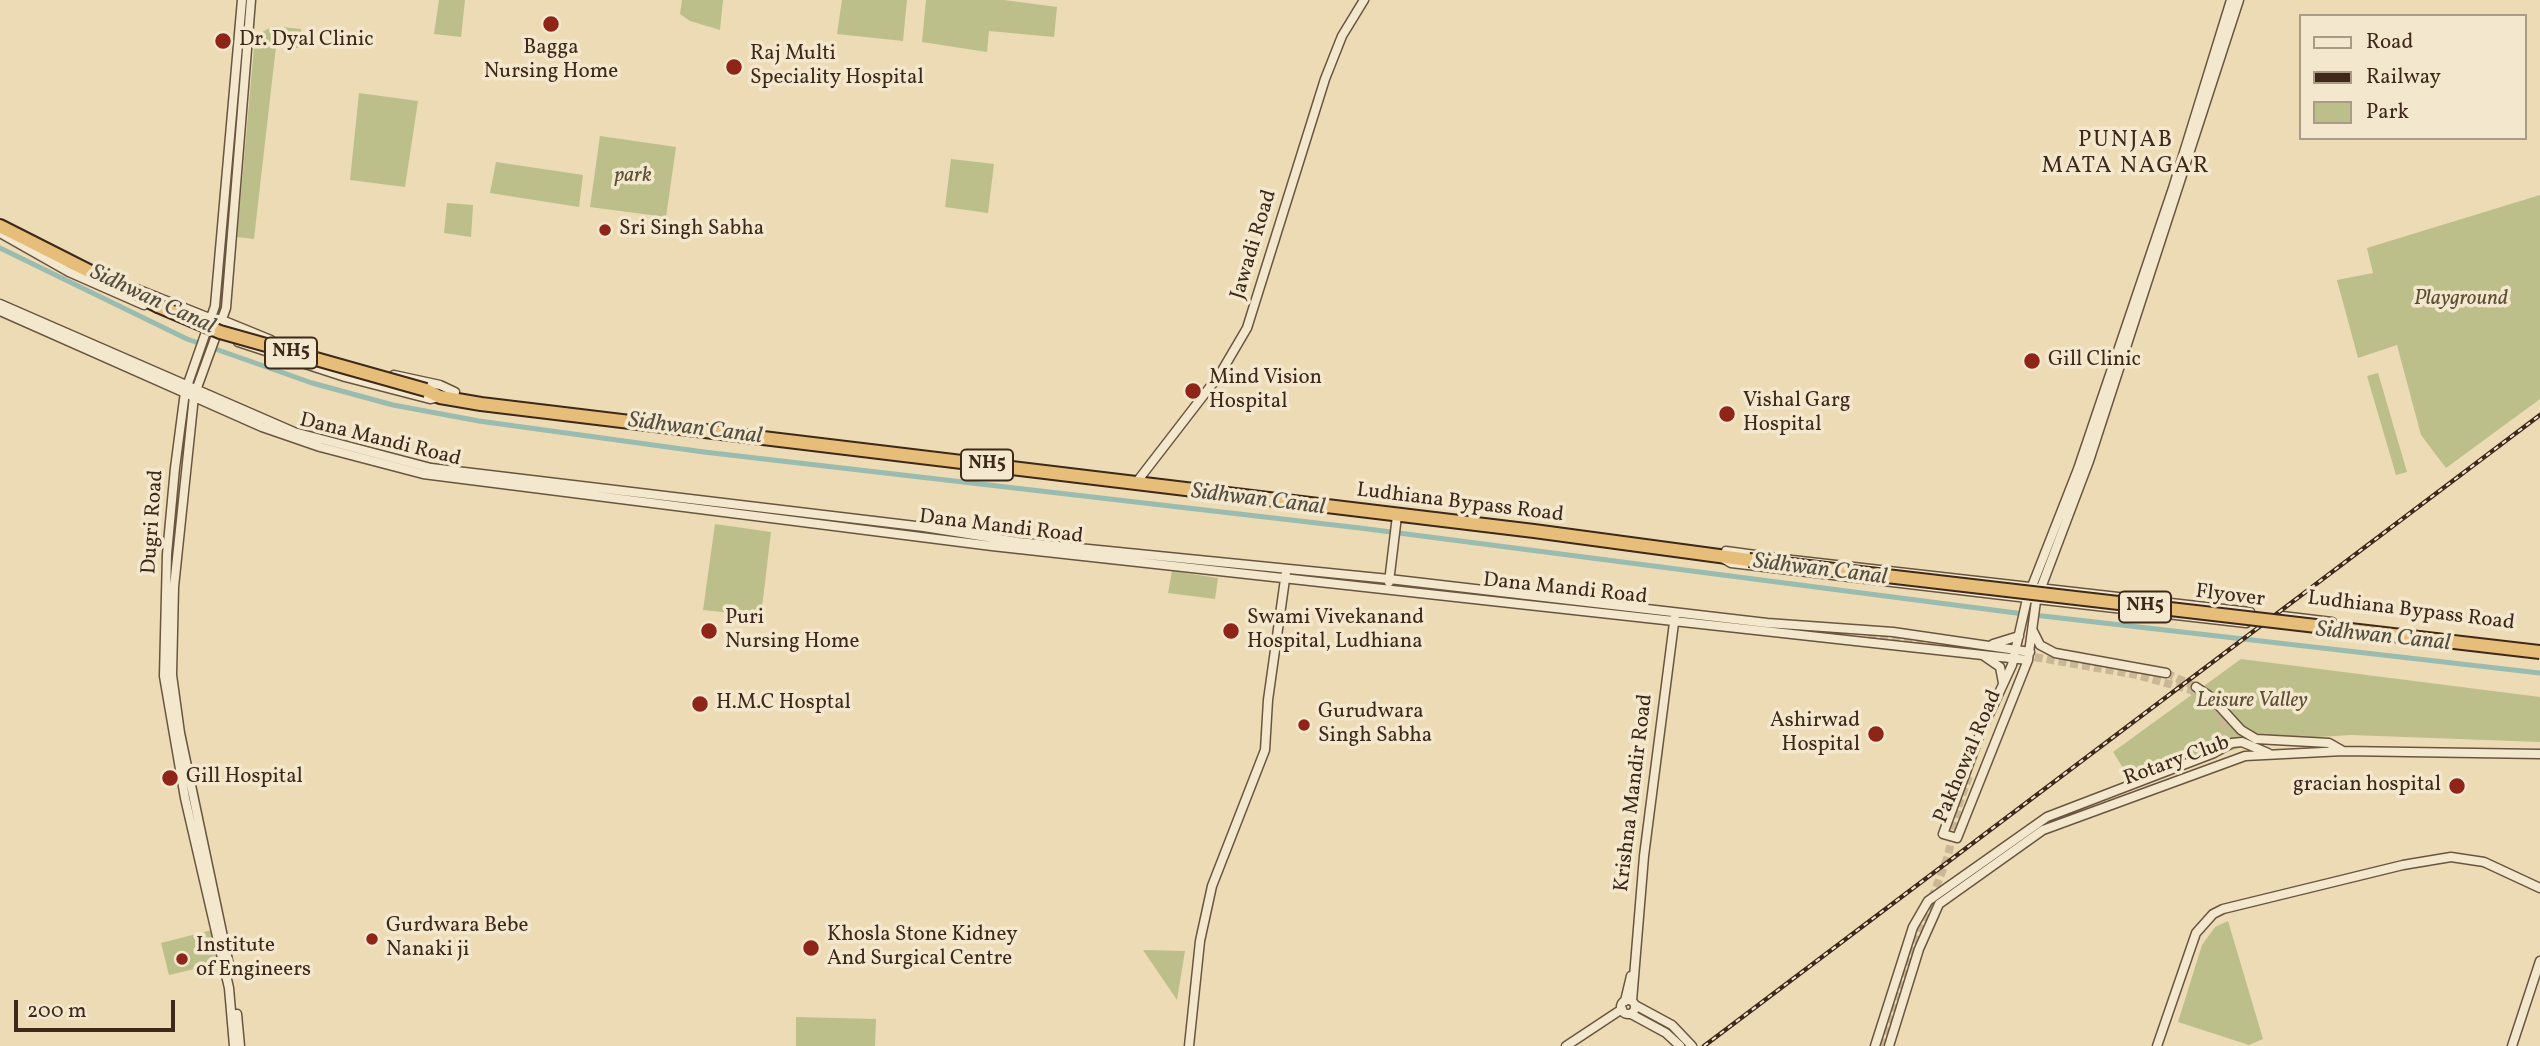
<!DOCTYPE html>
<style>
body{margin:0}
#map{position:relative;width:2540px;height:1046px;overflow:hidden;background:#ecdbb4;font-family:Vollkorn,serif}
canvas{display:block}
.legend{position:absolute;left:2299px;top:14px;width:228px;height:126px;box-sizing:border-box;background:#f3e8ce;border:2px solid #aa9b86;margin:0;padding:9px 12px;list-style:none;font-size:21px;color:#3d281a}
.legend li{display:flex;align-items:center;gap:14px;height:35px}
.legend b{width:35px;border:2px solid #aa9b86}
.scale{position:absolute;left:14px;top:1000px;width:161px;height:32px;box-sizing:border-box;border:4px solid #3d281a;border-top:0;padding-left:9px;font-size:21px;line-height:24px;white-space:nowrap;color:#3d281a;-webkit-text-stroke:5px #f3e8ce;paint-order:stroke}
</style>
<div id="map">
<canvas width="2540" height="1046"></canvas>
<ul class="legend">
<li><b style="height:9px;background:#f3e8ce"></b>Road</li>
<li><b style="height:9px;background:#3d281a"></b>Railway</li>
<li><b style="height:19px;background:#bcbf8a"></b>Park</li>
</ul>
<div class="scale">200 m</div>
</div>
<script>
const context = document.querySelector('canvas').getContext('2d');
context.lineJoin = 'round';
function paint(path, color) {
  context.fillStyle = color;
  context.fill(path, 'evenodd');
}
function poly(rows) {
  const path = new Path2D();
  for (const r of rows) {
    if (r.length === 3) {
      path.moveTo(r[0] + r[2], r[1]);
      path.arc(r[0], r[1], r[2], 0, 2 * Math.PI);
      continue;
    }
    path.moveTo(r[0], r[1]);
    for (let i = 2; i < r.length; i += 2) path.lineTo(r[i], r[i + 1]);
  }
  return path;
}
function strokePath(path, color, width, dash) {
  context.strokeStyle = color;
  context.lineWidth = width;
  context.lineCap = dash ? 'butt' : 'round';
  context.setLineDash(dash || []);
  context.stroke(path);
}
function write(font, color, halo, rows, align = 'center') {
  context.font = font + ' Vollkorn,serif';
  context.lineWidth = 7;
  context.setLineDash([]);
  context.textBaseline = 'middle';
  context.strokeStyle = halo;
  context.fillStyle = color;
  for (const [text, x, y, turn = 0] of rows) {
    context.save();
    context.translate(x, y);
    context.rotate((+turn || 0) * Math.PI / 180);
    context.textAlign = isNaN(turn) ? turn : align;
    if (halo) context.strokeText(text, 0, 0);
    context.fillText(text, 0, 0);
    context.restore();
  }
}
paint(poly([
 [439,0,465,0,461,37,434,34],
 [682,0,723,0,720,30,690,21,680,14],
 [842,0,907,0,903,41,837,34],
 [926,0,1004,0,1057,7,1054,37,989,31,987,52,922,42],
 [273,26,301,29,299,48,276,46,254,239,237,237,255,36],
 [359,93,418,101,405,187,350,180],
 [600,136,676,147,666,217,590,207],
 [951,159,994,164,988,213,945,207],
 [496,162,583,175,579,207,490,193],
 [2540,195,2540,399,2446,468,2421,435,2397,345,2358,358,2337,280,2373,273,2367,248],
 [447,203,473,205,471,237,444,233],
 [2378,373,2407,472,2396,475,2367,376],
 [715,524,771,532,761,616,703,610],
 [1172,571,1218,578,1215,599,1168,593],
 [2241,659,2540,697,2540,742,2351,735,2268,740,2130,779,2113,752],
 [2228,921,2263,1039,2249,1045,2178,1022,2202,945,2215,927],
 [212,930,220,963,169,975,161,943],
 [1143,950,1185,951,1177,1000],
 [796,1017,876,1019,875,1046,796,1046]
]), '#bcbf8a');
strokePath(poly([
 [0,248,187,339,312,383,393,405,479,421,704,452,1360,528,2024,614],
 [2034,615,2540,673]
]), '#99bbb0', 5);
strokePath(poly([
 [1868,638,2011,653],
 [2023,655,2137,675,2191,690,2211,703,2220,716,2223,727,2215,752],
 [2166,673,2196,687],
 [1882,1046,1909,958,1948,856,1958,807,1970,773]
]), '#c9b795', 8, [8, 4]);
const minor = poly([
 [2231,0,2173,188,2078,469,2027,599,2012,665,1980,734,1943,834,1957,838,2028,660,2036,601,2089,461,2239,0],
 [0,233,69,272,144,305],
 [137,289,212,319],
 [0,304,294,432,431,468,924,527,1018,542,1389,579,1767,623,1893,632,2030,652],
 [0,311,262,427,320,447,423,474,992,546,2028,660],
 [222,320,271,340],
 [238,342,345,377,430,399,440,397],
 [394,375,440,385,455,392],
 [1139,479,1220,374,1247,328,1325,79,1342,36,1364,0],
 [1726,551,1792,560,2250,612,2246,623,2036,599,1731,563,1724,559,1726,551],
 [1389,582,1397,516],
 [2282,616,2332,622],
 [2033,631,2040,645,2055,653,2166,673],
 [1993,644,2019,636],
 [1984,656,2000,667,2003,683],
 [2196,687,2211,697,2241,730,2256,739,2329,743,2343,751],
 [230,970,180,733,172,675,174,587,194,396,226,308,251,0],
 [1628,1007,7],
 [1625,1001,1631,976],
 [1632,1001,1644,856,1675,615],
 [1635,1005,1672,1025,1692,1046],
 [237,1014,240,1046],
 [1631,1014,1666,1033,1680,1046],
 [234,1046,229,988,185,798,164,676,167,554,175,468,185,392,215,306,242,0],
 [1189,1046,1200,941,1212,886,1265,750,1268,700,1286,572],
 [1566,1046,1622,1009],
 [1875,1046,1913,927,1928,901,2047,817,2214,753,2232,743,2242,742,2268,753],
 [1889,1046,1919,949,1939,904,2043,830,2245,756,2343,751,2540,754],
 [2157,1046,2196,933,2213,914,2223,909,2403,865,2451,857,2484,862,2540,888],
 [2512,1046,2540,961]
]);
const highway = poly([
 [0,226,158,306],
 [426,390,440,397,481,404,1534,531,1749,560]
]);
strokePath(minor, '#695540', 11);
strokePath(highway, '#3d281a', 16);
strokePath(minor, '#f3e8ce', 8);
strokePath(highway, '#e6be7a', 12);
const rail = poly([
 [1704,1046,2540,415]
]);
strokePath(rail, '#3d281a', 4.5);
strokePath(rail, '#f3e8ce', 2, [5]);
const highwayBridge = poly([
 [158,306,220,332,426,390],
 [1749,560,2540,652]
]);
strokePath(highwayBridge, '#3d281a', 16, []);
strokePath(highwayBridge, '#e6be7a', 12);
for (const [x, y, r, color] of [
 [551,24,9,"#8f2418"],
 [223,41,9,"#8f2418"],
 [734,67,9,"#8f2418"],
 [605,230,7,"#8f2418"],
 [2032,361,9,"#8f2418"],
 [1193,391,9,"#8f2418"],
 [1727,414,9,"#8f2418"],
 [709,631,9,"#8f2418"],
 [1231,631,9,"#8f2418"],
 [700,704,9,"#8f2418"],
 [1304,725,7,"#8f2418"],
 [1876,734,9,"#8f2418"],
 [170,778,9,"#8f2418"],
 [2457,786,9,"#8f2418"],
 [372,939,7,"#8f2418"],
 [811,948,9,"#8f2418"],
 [182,959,7,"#8f2418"]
]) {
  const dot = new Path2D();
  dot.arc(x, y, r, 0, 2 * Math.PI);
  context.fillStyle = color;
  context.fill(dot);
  strokePath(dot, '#f3e8ce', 2.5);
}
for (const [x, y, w] of [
 [291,353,52],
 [987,465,52],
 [2145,607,52]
]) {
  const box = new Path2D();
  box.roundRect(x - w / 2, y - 15.5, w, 31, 5);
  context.fillStyle = '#f3e8ce';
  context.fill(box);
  strokePath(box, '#3d281a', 2);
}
write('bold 19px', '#3d281a', null, [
 ["NH5",291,353],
 ["NH5",987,465],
 ["NH5",2145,607]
]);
write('21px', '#3d281a', '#f3e8ce', [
 ["Dr. Dyal Clinic",239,41],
 ["Bagga",551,49,"center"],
 ["Nursing Home",551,73,"center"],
 ["Raj Multi",750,55],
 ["Speciality Hospital",750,79],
 ["Sri Singh Sabha",619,230],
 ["Gill Clinic",2048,361],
 ["Mind Vision",1209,379],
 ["Hospital",1209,403],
 ["Vishal Garg",1743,402],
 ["Hospital",1743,426],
 ["Puri",725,619],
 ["Nursing Home",725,643],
 ["Swami Vivekanand",1247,619],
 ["Hospital, Ludhiana",1247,643],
 ["H.M.C Hosptal",716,704],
 ["Gurudwara",1318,713],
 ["Singh Sabha",1318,737],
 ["Ashirwad",1860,722,"right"],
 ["Hospital",1860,746,"right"],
 ["Gill Hospital",186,778],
 ["gracian hospital",2441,786,"right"],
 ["Gurdwara Bebe",386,927],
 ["Nanaki ji",386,951],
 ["Khosla Stone Kidney",827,936],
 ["And Surgical Centre",827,960],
 ["Institute",196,947],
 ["of Engineers",196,971]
], 'left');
write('italic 21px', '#5d4e36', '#f3e8ce', [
 ["park",633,177],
 ["Playground",2461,300],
 ["Leisure Valley",2252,702]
]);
write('21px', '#3d281a', '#f3e8ce', [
 ["Jawadi Road",1255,245,-73],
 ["Dana Mandi Road",380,441,14],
 ["Ludhiana Bypass Road",1460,504,7],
 ["Dugri Road",154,522,-86],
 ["Dana Mandi Road",1001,528,7],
 ["Dana Mandi Road",1565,590,6],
 ["Flyover",2230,597,7],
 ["Ludhiana Bypass Road",2411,612,7],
 ["Pakhowal Road",1969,757,-67],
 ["Rotary Club",2177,762,-20],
 ["Krishna Mandir Road",1635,793,-83]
]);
context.letterSpacing = '2px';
write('23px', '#3d281a', '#f3e8ce', [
 ["PUNJAB",2126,142],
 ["MATA NAGAR",2126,168]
]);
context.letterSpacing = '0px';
write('italic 23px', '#544d40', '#f3e8ce', [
 ["Sidhwan Canal",152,301,25],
 ["Sidhwan Canal",695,430,7],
 ["Sidhwan Canal",1258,501,7],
 ["Sidhwan Canal",1820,571,7],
 ["Sidhwan Canal",2383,638,6]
]);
</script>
